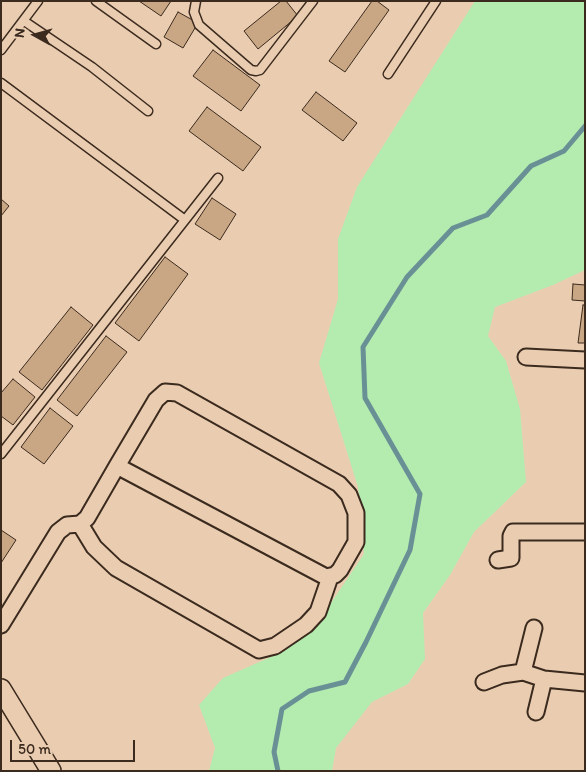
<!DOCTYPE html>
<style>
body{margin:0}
#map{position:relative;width:586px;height:772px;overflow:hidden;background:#eacdb1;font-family:Itim,sans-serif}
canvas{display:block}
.frame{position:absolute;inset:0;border:2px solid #3b2a1e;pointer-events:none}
.north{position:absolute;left:10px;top:10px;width:50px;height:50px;-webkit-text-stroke:4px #eacdb1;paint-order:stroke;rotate:277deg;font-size:14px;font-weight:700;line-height:20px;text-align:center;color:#3b2a1e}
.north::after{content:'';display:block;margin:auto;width:18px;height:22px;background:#3b2a1e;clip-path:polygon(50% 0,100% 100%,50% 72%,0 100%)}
.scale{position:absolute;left:10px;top:740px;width:125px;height:22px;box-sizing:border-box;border:2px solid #3b2a1e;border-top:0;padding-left:6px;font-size:15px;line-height:18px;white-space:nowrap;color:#3b2a1e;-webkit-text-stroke:4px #eacdb1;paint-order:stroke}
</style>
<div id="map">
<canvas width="586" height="772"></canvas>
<div class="frame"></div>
<div class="north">N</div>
<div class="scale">50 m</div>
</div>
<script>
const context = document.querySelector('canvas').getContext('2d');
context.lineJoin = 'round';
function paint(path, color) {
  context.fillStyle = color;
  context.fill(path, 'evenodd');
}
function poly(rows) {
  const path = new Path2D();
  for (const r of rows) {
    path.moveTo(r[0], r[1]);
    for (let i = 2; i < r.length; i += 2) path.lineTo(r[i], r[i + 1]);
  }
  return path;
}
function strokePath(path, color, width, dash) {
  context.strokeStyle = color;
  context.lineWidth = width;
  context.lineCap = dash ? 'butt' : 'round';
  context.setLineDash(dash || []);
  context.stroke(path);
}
paint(poly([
 [475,1,585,1,585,270,553,285,495,307,488,336,506,361,520,409,526,482,474,532,450,575,423,613,425,659,408,684,372,702,336,748,332,771,209,771,215,748,199,705,223,678,273,656,312,631,364,554,358,487,319,363,338,299,338,239,357,187]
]), '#b4ecb0');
strokePath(poly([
 [278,771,274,752,282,709,309,691,345,682,366,642,410,550,420,494,365,398,363,347,407,277,453,228,487,215,531,166,564,151,585,126]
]), '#699195', 5);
const building = poly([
 [139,1,171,1,161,16,139,1],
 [281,1,286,1,298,16,258,49,244,31,281,1],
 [372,1,377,1,389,10,345,72,329,61,372,1],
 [178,12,198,23,183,48,164,37,178,12],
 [213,50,260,85,241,111,193,76,213,50],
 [316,92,357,123,343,141,302,110,316,92],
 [207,107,261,147,243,171,189,131,207,107],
 [212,198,236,214,220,240,195,224,212,198],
 [1,199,9,206,1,216,1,199],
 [165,257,188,274,139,341,115,323,165,257],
 [573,284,585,285,585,301,572,300,573,284],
 [583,305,585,305,585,343,578,343,583,305],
 [71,307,93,325,42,390,19,372,71,307],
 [106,336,127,352,77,416,57,400,106,336],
 [13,379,35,397,13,425,1,416,1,393,13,379],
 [50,408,73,426,44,464,21,447,50,408],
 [1,530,16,540,1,563,1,530]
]);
paint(building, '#c9a784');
strokePath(building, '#3b2a1e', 1);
const service = poly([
 [96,1,156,44],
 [196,1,194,12,199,25,251,70,256,71,260,70,313,1],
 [24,21,92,67,148,111],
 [1,50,38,1],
 [388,74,436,1],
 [1,83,185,220],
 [1,454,218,178]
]);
const minor = poly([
 [526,357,585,360],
 [80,524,94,547,116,568,259,650,275,646,306,625,318,612,330,577],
 [498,560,511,558,511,536,513,532,585,532],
 [1,625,58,532,67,525,80,524,87,518,117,466,156,400,165,392,177,393,339,484,349,495,356,513,356,542,340,570,335,575,326,577,117,466],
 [523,672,534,628],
 [484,682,502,675,523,672,544,679,585,683],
 [536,712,544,679]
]);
const tertiary = poly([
 [1,689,51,771]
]);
strokePath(service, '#3b2a1e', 11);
strokePath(minor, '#3b2a1e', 19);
strokePath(tertiary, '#3b2a1e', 22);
strokePath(service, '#eacdb1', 8);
strokePath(minor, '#eacdb1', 15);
strokePath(tertiary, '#eacdb1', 19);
</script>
